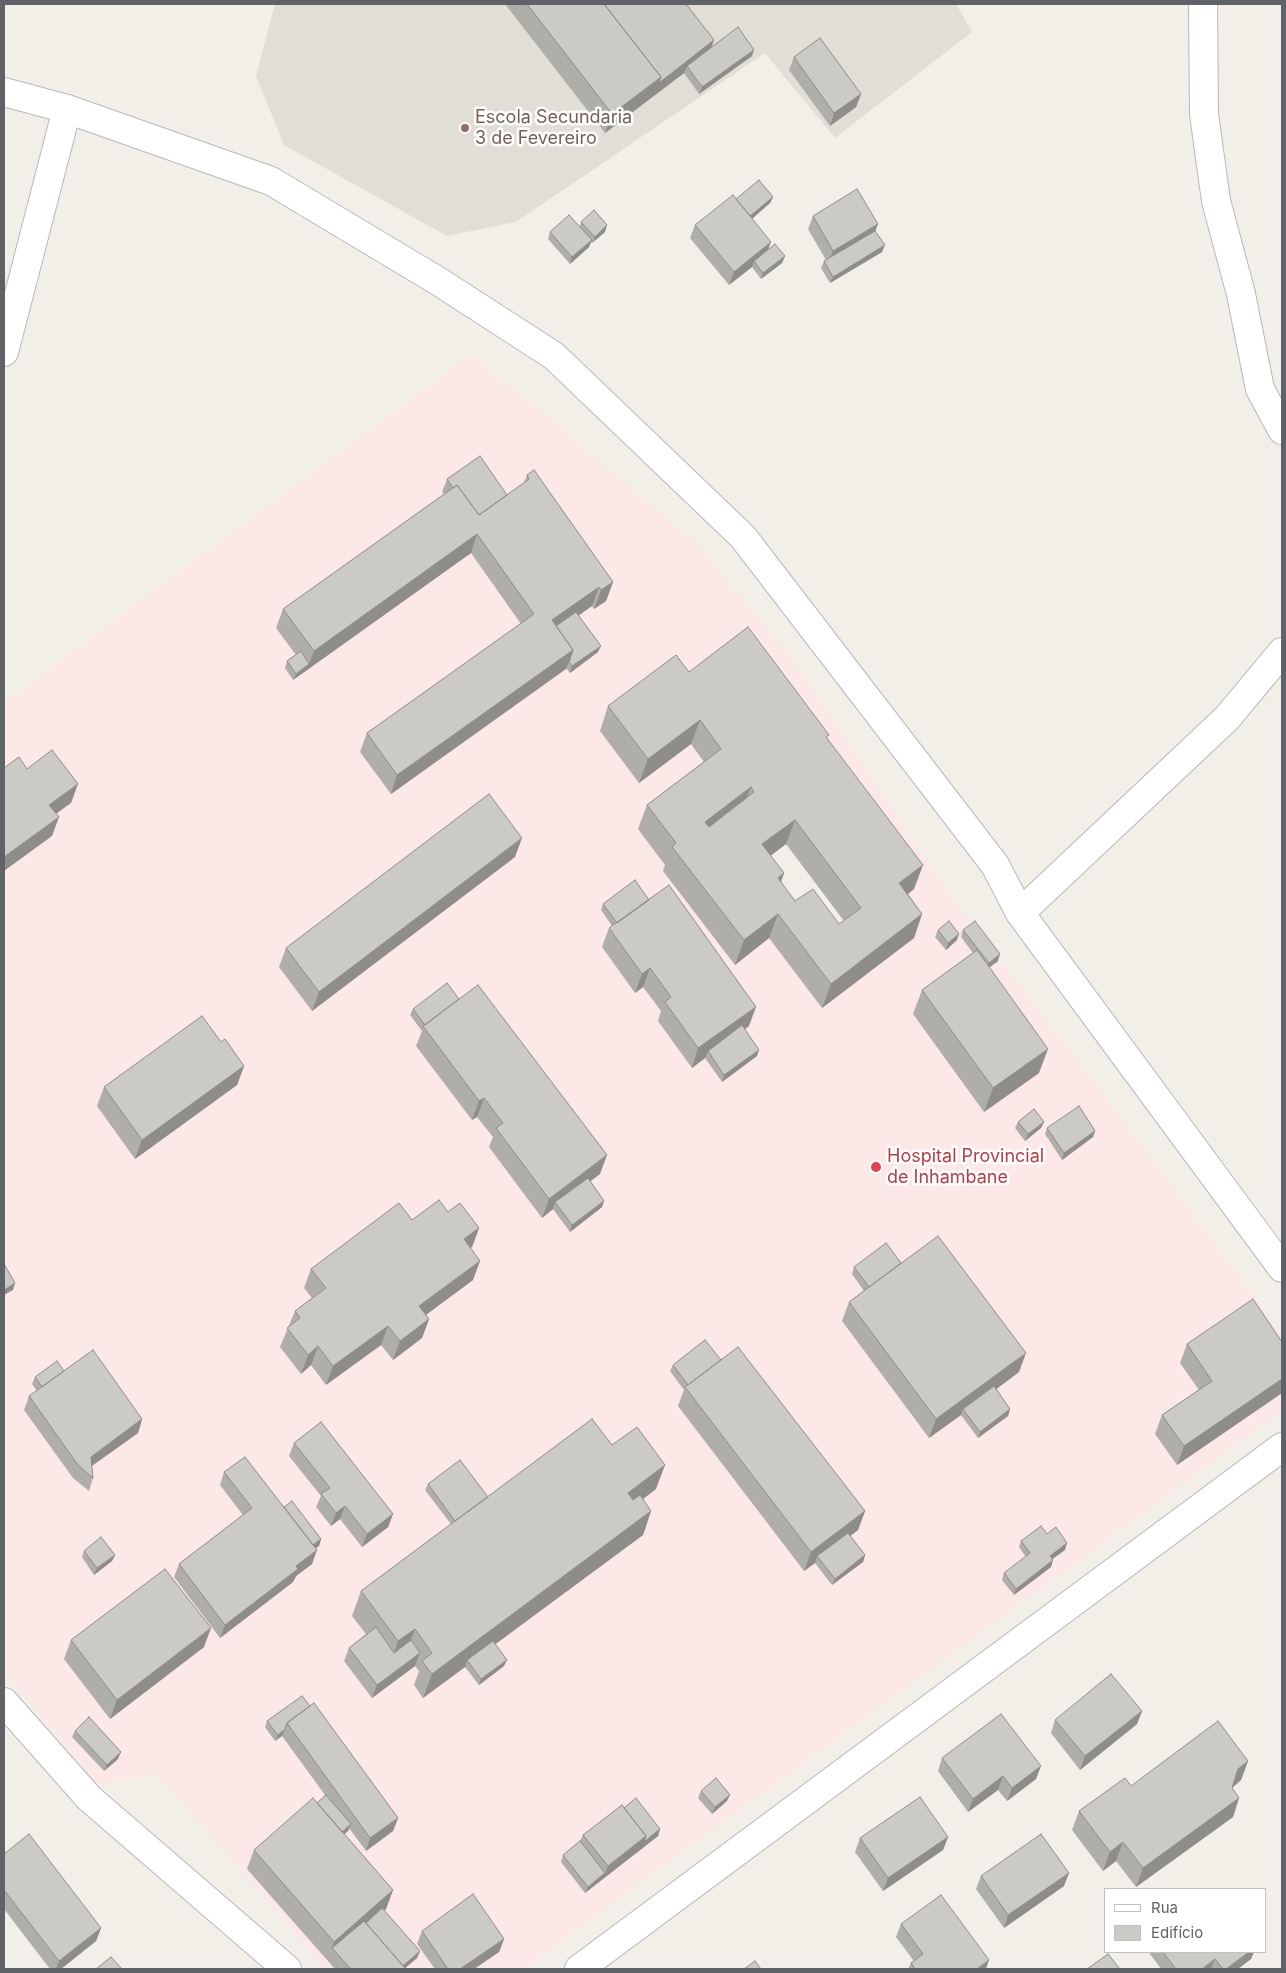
<!DOCTYPE html>
<meta charset="utf-8">
<style>
body{margin:0}
#map{position:relative;width:1286px;height:1973px;overflow:hidden;background:#f1efe8;font-family:Inter,sans-serif}
canvas{display:block}
.frame{position:absolute;inset:0;border:5px solid #5f6368;pointer-events:none}
.legend{position:absolute;left:1104px;top:1888px;width:162px;height:65px;box-sizing:border-box;background:#fff;border:1px solid #bfc1c3;margin:0;padding:6px 9px;list-style:none;font-size:15px;color:#5f6368}
.legend li{display:flex;align-items:center;gap:10px;height:25px}
.legend b{width:25px;border:1px solid #bfc1c3}
</style>
<div id="map">
<canvas width="1286" height="1973"></canvas>
<div class="frame"></div>
<ul class="legend">
<li><b style="height:6px;background:#fff"></b>Rua</li>
<li><b style="height:14px;background:#cccac5"></b>Edifício</li>
</ul>
</div>
<script>
const context = document.querySelector('canvas').getContext('2d');
context.lineJoin = 'round';
function paint(path, color) {
  context.fillStyle = color;
  context.fill(path, 'evenodd');
}
function poly(rows) {
  const path = new Path2D();
  for (const r of rows) {
    path.moveTo(r[0], r[1]);
    for (let i = 2; i < r.length; i += 2) path.lineTo(r[i], r[i + 1]);
  }
  return path;
}
function strokePath(path, color, width, dash) {
  context.strokeStyle = color;
  context.lineWidth = width;
  context.lineCap = dash ? 'butt' : 'round';
  context.setLineDash(dash || []);
  context.stroke(path);
}
function write(font, color, halo, rows, align = 'center') {
  context.font = font + ' Inter,sans-serif';
  context.lineWidth = 5;
  context.setLineDash([]);
  context.textBaseline = 'middle';
  context.strokeStyle = halo;
  context.fillStyle = color;
  for (const [text, x, y, turn = 0] of rows) {
    context.save();
    context.translate(x, y);
    context.rotate((+turn || 0) * Math.PI / 180);
    context.textAlign = isNaN(turn) ? turn : align;
    if (halo) context.strokeText(text, 0, 0);
    context.fillText(text, 0, 0);
    context.restore();
  }
}
paint(poly([
 [275,4,956,4,972,32,835,138,765,53,516,222,447,236,284,145,256,76]
]), '#e1ded6');
paint(poly([
 [471,355,581,445,696,545,789,656,956,904,1099,1088,1282,1335,1282,1371,1205,1400,1177,1465,1282,1393,1282,1411,523,1969,474,1969,499,1952,417,1944,435,1969,404,1969,417,1957,380,1915,386,1909,324,1802,335,1969,326,1969,158,1774,98,1784,4,1673,4,1295,13,1289,4,1275,4,871,51,836,4,782,4,703],
 [442,492,523,498,594,609,592,606,574,618,570,673,527,633,471,553,293,680,298,658,277,628,450,504],
 [739,652,914,889,890,908,822,1008,769,938,735,964,663,871,712,773,691,744,639,783],
 [618,935,757,1056,722,1081,705,1058,691,1067,664,1016,643,987,635,993,602,948],
 [426,1037,600,1174,585,1185,570,1232,477,1117,473,1120],
 [472,1246,457,1258,412,1325,381,1345,326,1385,311,1365,319,1307],
 [852,1273,903,1276,1019,1372,991,1393,978,1438,961,1415,929,1438,842,1321,871,1299],
 [42,1397,137,1433,86,1470,88,1491,73,1478,24,1410],
 [690,1397,858,1530,804,1571,678,1406],
 [656,1489,619,1517,490,1648,504,1666,479,1685,465,1667,423,1698,424,1677,415,1666,371,1640,353,1616,459,1536],
 [325,1501,388,1527,340,1519,331,1526,317,1508],
 [300,1703,366,1851,282,1736,275,1741,265,1727]
]), '#fce8e6');
const street = poly([
 [1203,4,1204,114,1216,201,1241,294,1260,389,1282,430],
 [4,352,67,109],
 [1020,913,1227,718,1282,652],
 [4,1702,89,1798,287,1969],
 [579,1969,1282,1447]
]);
const secondary = poly([
 [4,92,67,109,271,181,438,281,554,356,743,537,995,865,1020,913,1282,1268]
]);
strokePath(street, '#b5b8bc', 30);
strokePath(secondary, '#b6babf', 30);
strokePath(street, '#fff', 28);
strokePath(secondary, '#fff', 28);
paint(poly([
 [505,4,686,4,714,40,712,47,752,56,699,94,684,73,605,133],
 [794,57,861,94,856,107,830,126,789,70],
 [773,197,770,203,752,219,768,249,785,256,782,263,761,279,752,267,729,285,690,238,695,225,736,199],
 [813,216,878,224,875,231,882,252,830,283,821,268,824,261,826,260,808,229],
 [581,222,605,232,592,243,591,242,589,247,570,264,548,239,550,232,580,226],
 [527,475,613,582,606,601,594,609,592,606,579,615,598,652,570,673,566,668,391,794,360,752,367,733,521,624,471,553,293,680,285,668,287,661,296,655,276,628,283,609,444,494,442,492,447,479,507,495,524,483],
 [689,672,828,739,914,889,908,894,922,914,914,938,822,1008,769,938,735,965,663,871,665,865,638,829,647,805,704,762,691,744,639,783,600,731,608,706],
 [786,844,844,921,839,924,795,901,781,882,784,873,770,856],
 [515,857,312,1011,279,967,286,948],
 [649,900,749,1026,745,1029,757,1056,722,1082,705,1058,692,1068,658,1021,661,1011,643,987,635,993,602,947,609,928,612,926,601,910,603,904],
 [938,930,957,940,946,950,935,937],
 [963,930,998,961,989,967,1039,1073,984,1112,913,1014,922,990,973,953,961,937],
 [459,999,600,1174,590,1181,604,1201,602,1207,570,1232,553,1209,542,1218,489,1147,493,1137,477,1117,472,1120,416,1046,422,1031,410,1015,413,1009],
 [221,1042,244,1066,237,1085,135,1159,97,1106,104,1087],
 [1018,1122,1044,1122,1041,1128,1025,1141,1015,1128],
 [1047,1128,1095,1131,1093,1137,1062,1160,1045,1134],
 [448,1212,479,1228,472,1247,470,1248,473,1280,426,1315,429,1319,422,1338,393,1360,381,1345,326,1385,311,1365,301,1374,280,1347,295,1311,312,1298,304,1288,311,1269,412,1220],
 [901,1263,1019,1372,996,1389,1010,1409,1008,1416,978,1438,961,1415,929,1438,842,1321,849,1302,864,1291,852,1274,854,1267],
 [1282,1342,1282,1393,1177,1465,1155,1434,1162,1415,1199,1390,1180,1363,1187,1344],
 [721,1360,865,1511,858,1530,850,1536,865,1555,863,1562,832,1585,815,1563,804,1571,678,1406,684,1390,670,1371,673,1365],
 [64,1371,142,1419,138,1433,92,1466,93,1478,89,1491,73,1478,24,1410,29,1396,37,1391,32,1384,35,1377],
 [294,1443,393,1514,388,1527,362,1547,340,1519,331,1526,316,1507,321,1496,289,1456],
 [612,1445,656,1489,643,1499,651,1511,643,1535,495,1644,504,1666,479,1685,465,1667,423,1698,414,1685,419,1671,415,1666,372,1698,344,1661,349,1648,366,1634,352,1616,361,1591,451,1524,425,1490,428,1484,488,1497],
 [224,1472,284,1507,321,1539,319,1546,315,1548,312,1564,296,1576,293,1582,220,1638,174,1577,179,1564,243,1515,220,1485],
 [1047,1534,1065,1550,1052,1559,1051,1567,1014,1595,1002,1580,1004,1573,1026,1557,1019,1547,1021,1541],
 [84,1551,115,1555,112,1561,94,1575,82,1557],
 [71,1640,204,1647,110,1719,64,1659],
 [310,1706,398,1818,393,1831,366,1851,349,1828,348,1831,344,1834,393,1890,386,1909,384,1911,420,1951,417,1958,405,1968,406,1969,335,1969,247,1869,254,1850,317,1803,325,1795,282,1736,275,1741,265,1727,267,1721],
 [1142,1711,1137,1724,1080,1770,1051,1733,1055,1720],
 [75,1731,118,1759,104,1771,72,1737],
 [942,1758,1036,1779,1007,1801,998,1790,968,1812,938,1771],
 [1248,1761,1241,1780,1232,1788,1239,1798,1233,1817,1136,1887,1116,1861,1103,1871,1072,1830,1079,1811,1131,1786],
 [701,1791,727,1801,712,1814,698,1798],
 [624,1808,660,1829,658,1836,585,1893,561,1862,563,1855,580,1841,583,1835],
 [948,1837,943,1850,883,1891,855,1852,860,1838],
 [4,1854,101,1928,96,1941,61,1969,50,1969,4,1909],
 [981,1876,1064,1886,1004,1928,976,1889],
 [901,1924,986,1969,908,1969,911,1963,914,1961,896,1937],
 [422,1931,504,1939,499,1952,474,1969,435,1969,417,1944],
 [1150,1952,1254,1952,1251,1959,1238,1969,1161,1969,1150,1954]
]), '#afaea9');
paint(poly([
 [714,40,709,53,687,66,684,73,605,133,612,114,661,77],
 [754,50,752,56,699,94,702,87],
 [861,94,856,107,830,126,834,113],
 [773,197,770,203,747,223,749,216],
 [878,224,873,237,828,264,833,251],
 [607,225,605,232,592,243,595,237],
 [592,240,589,247,570,264,572,257],
 [771,242,766,255,754,261,752,267,729,285,734,272],
 [885,245,882,252,830,283,833,277],
 [785,256,782,263,761,279,763,273],
 [477,534,471,553,293,680,296,674,309,664,314,651],
 [613,582,606,601,594,609,601,590],
 [599,587,592,606,550,636,552,620],
 [601,646,598,652,570,673,572,666],
 [573,650,566,669,391,794,397,775],
 [700,720,691,744,639,783,648,759],
 [78,784,71,803,42,824,49,805],
 [751,787,742,811,696,846,705,822],
 [59,817,52,836,4,871,4,857],
 [795,820,786,844,753,869,762,844],
 [522,838,515,857,312,1011,319,992],
 [923,865,914,889,890,908,899,883],
 [784,873,775,898,778,878],
 [778,914,769,938,735,965,744,940],
 [922,914,914,938,822,1008,831,984],
 [959,934,957,940,946,950,948,943],
 [1000,954,998,961,986,970,989,963],
 [650,968,643,987,635,993,642,974],
 [756,1007,749,1026,710,1054,708,1051,705,1058,692,1068,698,1048],
 [1048,1049,1039,1073,984,1112,993,1088],
 [759,1050,757,1056,722,1082,724,1075],
 [244,1066,237,1085,135,1159,142,1140],
 [484,1098,477,1117,472,1120,479,1101],
 [1044,1122,1041,1128,1025,1141,1028,1134],
 [1095,1131,1093,1137,1062,1160,1064,1153],
 [607,1155,600,1174,558,1206,555,1202,553,1209,542,1218,549,1199],
 [604,1201,602,1207,570,1232,572,1225],
 [479,1228,472,1247,457,1258,464,1239],
 [480,1261,473,1280,412,1325,419,1306],
 [15,1283,13,1290,4,1295,4,1290],
 [429,1319,422,1338,393,1360,400,1341],
 [388,1326,381,1345,326,1385,333,1366],
 [318,1346,311,1365,301,1374,308,1355],
 [1026,1353,1019,1372,966,1412,963,1409,961,1415,929,1438,936,1419],
 [1282,1379,1282,1393,1177,1465,1184,1446],
 [1010,1409,1008,1416,978,1438,980,1432],
 [142,1419,138,1433,86,1470,91,1457],
 [665,1465,656,1489,619,1517,628,1493],
 [345,1506,340,1519,331,1526,336,1513],
 [651,1511,643,1535,470,1663,467,1660,465,1667,423,1698,432,1674],
 [865,1511,858,1530,820,1559,817,1556,815,1563,804,1571,811,1552],
 [393,1514,388,1527,362,1547,367,1534],
 [321,1539,319,1546,306,1555,308,1548],
 [1067,1543,1065,1550,1047,1563,1050,1556],
 [317,1550,312,1564,296,1576,293,1582,220,1638,225,1625,296,1566],
 [115,1555,112,1561,94,1575,97,1568],
 [865,1555,863,1562,832,1585,835,1579],
 [1053,1560,1051,1567,1014,1595,1016,1589],
 [211,1628,204,1647,110,1719,117,1700],
 [415,1629,406,1654,390,1666,398,1641],
 [420,1653,415,1666,372,1698,377,1685],
 [507,1660,504,1666,479,1685,481,1679],
 [1142,1711,1137,1724,1080,1770,1085,1756],
 [285,1729,282,1736,275,1741,278,1735],
 [121,1752,118,1759,104,1771,107,1765],
 [1248,1761,1241,1780,1232,1788,1238,1769],
 [1041,1766,1036,1779,1007,1801,1012,1788],
 [1003,1776,998,1790,968,1812,973,1799],
 [730,1795,727,1801,712,1814,715,1807],
 [1239,1798,1233,1817,1136,1887,1143,1868],
 [398,1818,393,1831,366,1851,370,1838],
 [351,1824,348,1831,331,1846,333,1839],
 [660,1829,658,1836,585,1893,588,1887,605,1873,608,1866,646,1836],
 [948,1837,943,1850,883,1891,888,1878],
 [1123,1842,1116,1861,1103,1871,1110,1852],
 [1069,1873,1064,1886,1004,1928,1008,1915],
 [393,1890,386,1909,363,1929,332,1948,334,1942],
 [101,1928,96,1941,61,1969,56,1969,59,1961],
 [504,1939,499,1952,474,1969,460,1969],
 [420,1951,417,1958,404,1969,399,1969],
 [1249,1952,1254,1952,1251,1959,1238,1969,1226,1969],
 [1215,1959,1211,1969,1202,1969],
 [989,1960,986,1969,977,1969]
]), '#8f8d8a');
const building = poly([
 [527,4,604,4,661,77,612,114,527,4],
 [604,4,686,4,714,40,659,83,661,77,604,4],
 [738,27,754,50,702,87,687,66,738,27],
 [820,38,861,94,834,113,794,57,820,38],
 [759,180,773,197,750,216,736,199,759,180],
 [857,189,878,224,833,251,813,216,857,189],
 [733,195,771,242,734,272,695,225,733,195],
 [594,210,607,225,595,237,581,222,594,210],
 [569,215,592,240,572,257,550,232,569,215],
 [875,231,885,245,833,277,824,261,875,231],
 [775,244,785,256,763,273,754,261,775,244],
 [480,456,507,495,479,515,457,485,453,488,447,479,480,456],
 [534,470,613,582,601,590,599,587,552,620,573,650,397,775,367,733,534,614,477,534,314,651,283,609,457,485,479,515,529,479,527,475,534,470],
 [576,612,601,646,572,666,569,662,573,650,556,626,576,612],
 [748,627,829,735,826,737,923,865,899,883,922,914,831,984,778,914,744,940,672,847,676,843,647,805,721,749,700,720,648,759,608,706,676,655,689,672,748,627],
 [751,787,754,792,709,827,705,822,751,787],
 [795,820,861,908,839,924,813,889,795,901,778,878,784,873,762,844,795,820],
 [301,651,309,664,296,674,287,661,301,651],
 [52,750,78,784,49,805,59,817,4,857,4,768,19,757,27,769,52,750],
 [489,794,522,838,319,992,286,948,489,794],
 [635,880,649,900,617,923,603,904,635,880],
 [669,885,756,1007,698,1048,665,1002,671,997,650,968,642,974,609,928,669,885],
 [949,921,959,934,948,943,938,930,949,921],
 [975,921,1000,954,989,963,963,930,975,921],
 [977,950,1048,1049,993,1088,922,990,977,950],
 [447,983,459,999,425,1025,413,1009,447,983],
 [478,985,607,1155,549,1199,496,1128,503,1123,484,1098,479,1101,423,1026,478,985],
 [202,1016,221,1042,225,1039,244,1066,142,1140,104,1087,202,1016],
 [742,1025,759,1050,724,1075,708,1051,742,1025],
 [1079,1106,1095,1131,1064,1153,1047,1128,1079,1106],
 [1034,1109,1044,1122,1028,1134,1018,1122,1034,1109],
 [588,1178,604,1201,572,1225,555,1202,588,1178],
 [439,1200,448,1212,460,1203,479,1228,464,1239,480,1261,419,1306,429,1319,400,1341,388,1326,333,1366,318,1346,308,1355,287,1328,300,1318,295,1311,326,1288,311,1269,399,1203,412,1220,439,1200],
 [938,1236,1026,1353,936,1419,849,1302,938,1236],
 [886,1243,901,1263,869,1287,854,1267,886,1243],
 [4,1264,15,1283,4,1290,4,1264],
 [1253,1299,1282,1342,1282,1379,1184,1446,1162,1415,1212,1381,1187,1344,1253,1299],
 [705,1340,721,1360,688,1385,673,1365,705,1340],
 [738,1347,865,1511,811,1552,685,1387,738,1347],
 [93,1350,142,1419,91,1457,93,1478,78,1465,29,1396,93,1350],
 [57,1361,64,1371,42,1387,35,1377,57,1361],
 [994,1386,1010,1409,980,1432,963,1409,994,1386],
 [592,1419,612,1445,637,1427,665,1465,628,1493,633,1500,640,1495,651,1511,432,1674,422,1661,432,1653,415,1629,398,1641,361,1591,592,1419],
 [321,1422,393,1514,367,1534,345,1506,336,1513,321,1494,330,1488,294,1443,321,1422],
 [245,1457,317,1550,296,1566,298,1569,225,1625,179,1564,252,1508,224,1472,245,1457],
 [460,1460,488,1497,455,1521,428,1484,460,1460],
 [292,1501,321,1539,313,1545,284,1507,292,1501],
 [1041,1526,1047,1534,1056,1527,1067,1543,1050,1556,1053,1560,1016,1589,1004,1573,1030,1553,1021,1541,1041,1526],
 [848,1533,865,1555,835,1579,817,1556,848,1533],
 [101,1537,115,1555,97,1568,84,1551,101,1537],
 [165,1569,211,1628,117,1700,71,1640,165,1569],
 [376,1627,394,1653,411,1640,420,1653,377,1685,349,1648,376,1627],
 [493,1641,507,1660,481,1679,467,1660,493,1641],
 [1111,1674,1142,1711,1085,1756,1055,1720,1111,1674],
 [302,1696,310,1706,287,1723,285,1729,278,1735,267,1721,302,1696],
 [314,1703,398,1818,370,1838,287,1723,314,1703],
 [1001,1714,1041,1766,1012,1788,1003,1776,973,1799,942,1758,1001,1714],
 [89,1717,121,1752,107,1765,75,1731,89,1717],
 [1218,1721,1248,1761,1238,1769,1232,1788,1239,1798,1143,1868,1123,1842,1110,1852,1079,1811,1125,1778,1131,1786,1218,1721],
 [716,1778,730,1795,715,1807,701,1791,716,1778],
 [326,1795,351,1824,342,1832,317,1803,326,1795],
 [920,1797,948,1837,888,1878,860,1838,920,1797],
 [313,1798,393,1890,334,1942,254,1850,313,1798],
 [636,1798,660,1829,644,1842,646,1836,624,1808,636,1798],
 [622,1805,646,1836,608,1866,583,1835,622,1805],
 [29,1834,101,1928,59,1961,4,1890,4,1854,29,1834],
 [1041,1834,1069,1873,1008,1915,981,1876,1041,1834],
 [580,1841,605,1873,588,1887,563,1855,580,1841],
 [473,1894,504,1939,460,1969,448,1969,422,1931,473,1894],
 [941,1895,989,1960,977,1969,915,1969,911,1963,923,1954,901,1924,941,1895],
 [382,1908,420,1951,403,1966,366,1923,382,1908],
 [364,1921,406,1969,351,1969,332,1948,364,1921],
 [1163,1952,1249,1952,1226,1969,1223,1969,1215,1959,1202,1969,1176,1969,1163,1952],
 [1108,1954,1120,1969,1087,1969,1108,1954],
 [111,1957,122,1969,96,1969,111,1957],
 [755,1961,761,1969,744,1969,755,1961]
]);
paint(building, '#cccac5');
strokePath(building, '#8f8d8a', 1);
for (const [x, y, r, color] of [
 [465,128,5,"#8d6e63"],
 [876,1167,6,"#e0444e"]
]) {
  const dot = new Path2D();
  dot.arc(x, y, r, 0, 2 * Math.PI);
  context.fillStyle = color;
  context.fill(dot);
  strokePath(dot, '#fff', 2);
}
write('18px', '#785e54', '#fff', [
 ["Escola Secundaria",475,118],
 ["3 de Fevereiro",475,139]
], 'left');
write('18px', '#be3a42', '#fff', [
 ["Hospital Provincial",887,1157],
 ["de Inhambane",887,1178]
], 'left');
</script>
